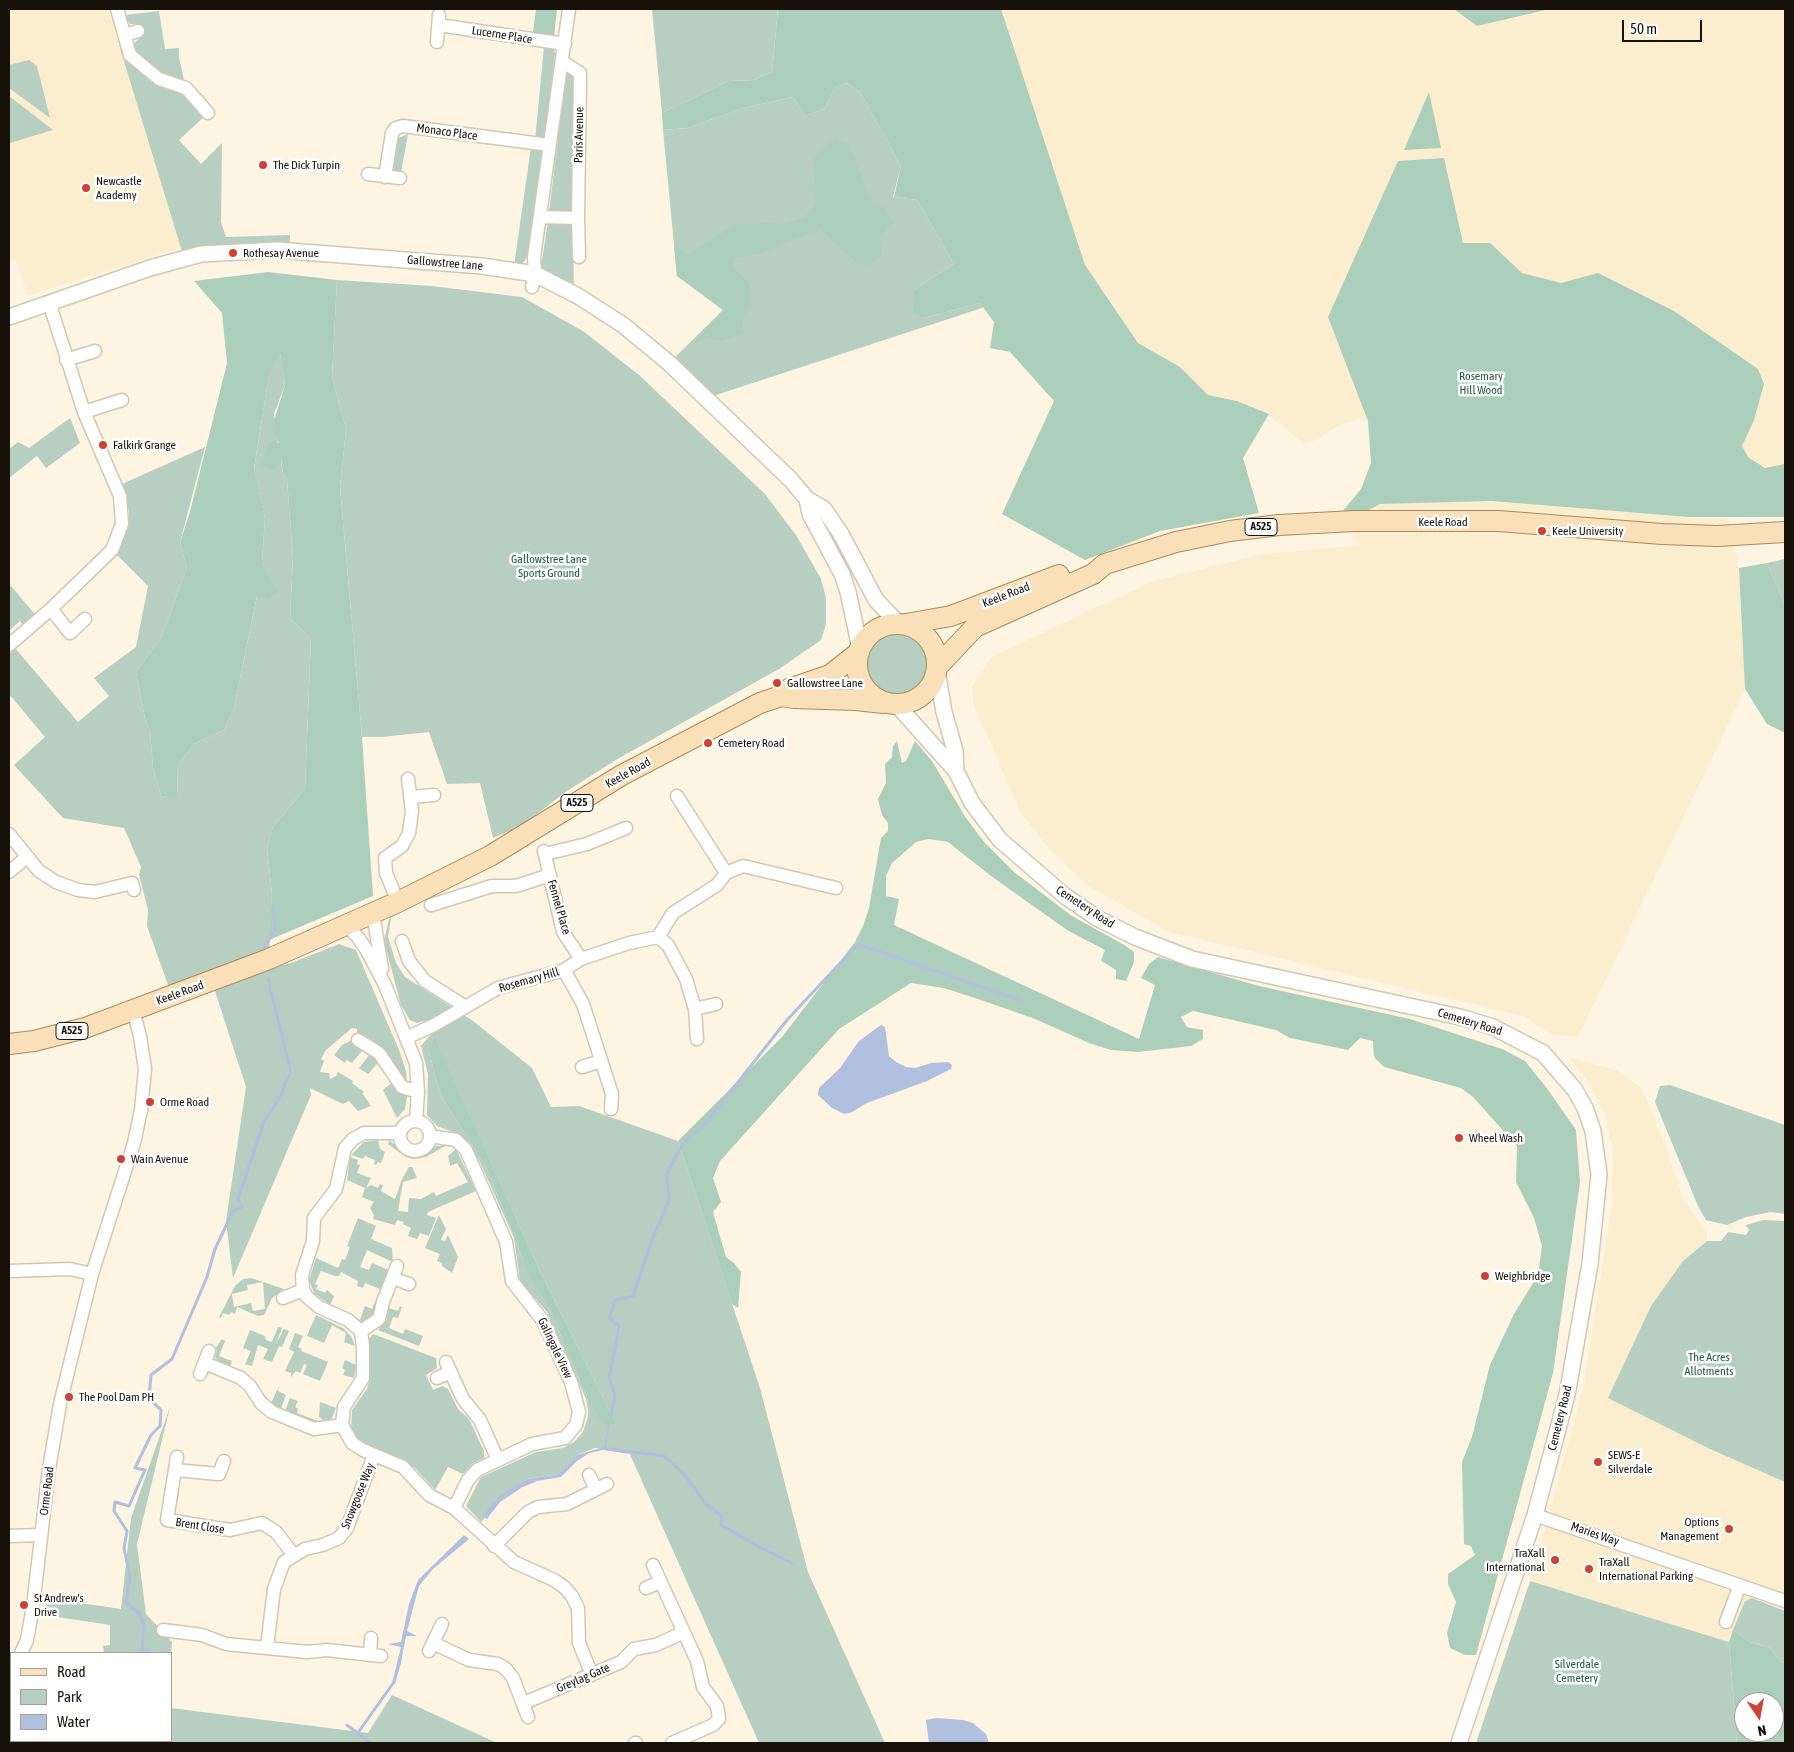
<!DOCTYPE html>
<style>
body{margin:0}
#map{position:relative;width:1794px;height:1752px;overflow:hidden;background:#fdf5e2;font-family:"Asap Condensed",sans-serif}
canvas{display:block}
.frame{position:absolute;inset:0;border:10px solid #16120a;pointer-events:none}
.legend{position:absolute;left:10px;top:1652px;width:162px;height:90px;box-sizing:border-box;background:#fff;border:1px solid #a2a09d;margin:0;padding:6px 9px;list-style:none;font-size:15px;color:#16120a}
.legend li{display:flex;align-items:center;gap:10px;height:25px}
.legend b{width:25px;border:1px solid #a2a09d}
.north{position:absolute;left:1734px;top:1692px;width:50px;height:50px;box-sizing:border-box;background:#fff;border:1px solid #a2a09d;border-radius:50%;rotate:168deg;font-size:14px;font-weight:700;line-height:20px;text-align:center;color:#16120a}
.north::after{content:'';display:block;margin:auto;width:18px;height:22px;background:#cf4135;clip-path:polygon(50% 0,100% 100%,50% 72%,0 100%)}
.scale{position:absolute;left:1622px;top:20px;width:80px;height:22px;box-sizing:border-box;border:2px solid #16120a;border-top:0;padding-left:6px;font-size:15px;line-height:18px;white-space:nowrap;color:#16120a;-webkit-text-stroke:4px #fff;paint-order:stroke}
</style>
<div id="map">
<canvas width="1794" height="1752"></canvas>
<div class="frame"></div>
<ul class="legend">
<li><b style="height:6px;background:#fae0b9"></b>Road</li>
<li><b style="height:14px;background:#b6cfc0"></b>Park</li>
<li><b style="height:14px;background:#b0c0de"></b>Water</li>
</ul>
<div class="north">N</div>
<div class="scale">50 m</div>
</div>
<script>
const context = document.querySelector('canvas').getContext('2d');
context.lineJoin = 'round';
function paint(path, color) {
  context.fillStyle = color;
  context.fill(path, 'evenodd');
}
function poly(rows) {
  const path = new Path2D();
  for (const r of rows) {
    if (r.length === 3) {
      path.moveTo(r[0] + r[2], r[1]);
      path.arc(r[0], r[1], r[2], 0, 2 * Math.PI);
      continue;
    }
    path.moveTo(r[0], r[1]);
    for (let i = 2; i < r.length; i += 2) path.lineTo(r[i], r[i + 1]);
  }
  return path;
}
function strokePath(path, color, width, dash) {
  context.strokeStyle = color;
  context.lineWidth = width;
  context.lineCap = dash ? 'butt' : 'round';
  context.setLineDash(dash || []);
  context.stroke(path);
}
function write(font, color, halo, rows, align = 'center') {
  context.font = font + ' "Asap Condensed",sans-serif';
  context.lineWidth = 5;
  context.setLineDash([]);
  context.textBaseline = 'middle';
  context.strokeStyle = halo;
  context.fillStyle = color;
  for (const [text, x, y, turn = 0] of rows) {
    context.save();
    context.translate(x, y);
    context.rotate((+turn || 0) * Math.PI / 180);
    context.textAlign = isNaN(turn) ? turn : align;
    if (halo) context.strokeText(text, 0, 0);
    context.fillText(text, 0, 0);
    context.restore();
  }
}
paint(poly([
 [9,9,106,9,109,12,181,247,28,296,15,259,9,261],
 [944,9,1785,9,1785,517,1728,518,1739,568,1745,689,1578,1037,1552,1034,1523,1016,1169,932,1085,884,1050,850,1020,812,973,703,972,687,991,657,1153,581,1263,554,1360,545,1342,512,1361,489,1371,463,1369,421,1360,419,1344,423,1313,441,1303,443,1268,414,1237,401,1208,395,1180,367,1138,343,1107,295,1053,238],
 [1568,1057,1617,1070,1642,1089,1666,1146,1683,1198,1707,1234,1707,1241,1683,1261,1710,1449,1785,1482,1785,1611,1752,1598,1745,1601,1729,1642,1530,1581,1583,1389,1612,1204,1613,1152,1605,1115,1587,1080]
]), '#fbeecf');
paint(poly([
 [652,9,778,9,772,72,754,80,729,81,662,113],
 [159,11,165,49,179,48,179,57,185,85,163,77,135,56,133,46,136,41,143,36,138,24,130,24,124,15],
 [127,42,130,55,186,88,208,113,179,140,201,164,222,143,221,222,226,237,290,235,290,251,184,258,119,45],
 [544,46,553,48,555,53,545,136,535,141],
 [29,60,37,66,50,118,9,88,9,65],
 [566,72,576,76,574,213,549,212],
 [847,83,860,92,901,166,893,197,917,200,954,264,915,289,924,318,980,303,985,307,704,399,669,363,723,310,677,276,663,130,688,128,743,108,793,97,805,116,824,109,836,87],
 [9,96,53,130,10,143],
 [408,134,400,178,388,177,396,139],
 [531,147,540,149,543,155,529,254,522,264,514,266],
 [548,222,573,223,574,290,543,273,541,267],
 [337,280,432,286,522,297,583,331,639,375,765,494,796,535,821,579,826,598,826,624,821,640,779,669,619,758,567,791,521,826,493,838,480,783,447,784,429,732,382,737,362,737,340,487,346,429,332,377],
 [280,353,285,385,274,414,283,475,287,480,293,557,290,619,311,638,305,788,273,827,267,849,272,894,269,959,172,996,147,926,148,910,139,874,141,867,124,828,63,818,14,765,45,737,9,694,9,654,15,648,78,722,109,696,94,678,136,647,148,586,117,555,129,525,129,512,122,484,205,447,180,542,187,568,161,638,136,672,145,719,150,730,153,768,161,796,177,797,178,764,194,744,224,730,234,708,257,596,277,592,262,562,265,518,254,469,269,374],
 [70,418,80,443,46,468,37,456,9,478,9,449,18,442,29,448],
 [1785,559,1785,605,1767,563],
 [11,586,39,619,27,629,20,621,9,631,9,588],
 [897,665,31],
 [391,918,388,937,396,963,405,977,473,1021,532,1068,551,1107,579,1106,678,1141,760,1388,808,1572,885,1743,759,1743,628,1450,595,1448,577,1455,558,1474,528,1479,518,1484,484,1516,485,1518,481,1522,466,1506,481,1477,536,1452,563,1448,574,1442,583,1432,588,1417,588,1409,586,1399,547,1312,520,1281,514,1238,479,1160,461,1135,437,1126,427,1115,428,1074,421,1046,434,1031,428,1020,417,1023,410,1020,401,1005,384,941,389,919],
 [435,1039,539,1269,616,1424,588,1400,549,1308,523,1260,487,1169,444,1101,438,1087,429,1051,429,1046],
 [339,944,356,950,399,1050,406,1071,407,1082,402,1081,357,1035,357,1029,352,1028,326,1050,321,1059,324,1061,320,1072,329,1073,330,1079,336,1076,338,1072,353,1081,352,1083,364,1092,362,1093,371,1106,358,1111,349,1101,343,1104,310,1088,311,1095,233,1278,226,1221,246,1087,215,991,267,969,291,963],
 [352,1040,362,1048,361,1052,352,1063,347,1060,345,1063,334,1055,342,1045],
 [371,1053,377,1058,378,1063,368,1074,359,1068],
 [393,1082,407,1097,405,1109,397,1118,383,1090],
 [1670,1085,1785,1125,1785,1214,1771,1212,1746,1217,1727,1225,1706,1220,1698,1206,1655,1102,1660,1086],
 [378,1140,380,1149,385,1152,381,1163,378,1162,376,1165,374,1164,375,1160,365,1156,363,1159,351,1155,364,1142],
 [389,1140,405,1154,417,1157,425,1154,436,1146,447,1145,426,1157,413,1159,406,1157,388,1144],
 [456,1149,476,1191,428,1212,427,1215,436,1218,429,1236,420,1233,417,1239,408,1236,411,1228,403,1224,404,1222,397,1220,395,1225,373,1219,374,1215,370,1208,374,1202,362,1197,365,1188,347,1180,350,1157,358,1160,357,1164,360,1165,357,1173,371,1178,366,1188,371,1185,378,1188,380,1184,383,1185,381,1191,395,1199,402,1179,409,1167,412,1167,417,1178,403,1182,398,1211,408,1212,409,1198,421,1199,434,1192,436,1196,468,1182,457,1163,450,1166,450,1164,448,1156],
 [439,1215,446,1229,441,1240,445,1241,448,1235,458,1257,452,1273,442,1266,442,1263,437,1261,440,1254,425,1248],
 [358,1218,376,1226,371,1239,392,1248,393,1262,367,1250,360,1267,369,1270,372,1263,391,1271,376,1314,363,1324,360,1320,365,1306,372,1309,380,1289,365,1283,363,1288,357,1286,358,1281,341,1272,339,1276,335,1276,321,1271,315,1284,318,1285,316,1289,325,1293,327,1290,334,1296,330,1305,314,1293,309,1280,316,1258,338,1268,342,1259,345,1260,350,1247,347,1246],
 [1763,1220,1785,1221,1785,1482,1710,1449,1608,1398,1651,1306,1683,1261,1707,1241,1721,1241,1728,1232,1746,1235,1749,1230,1746,1225],
 [251,1278,284,1289,272,1298,264,1315,258,1316,237,1307,235,1314,231,1312,229,1315,223,1313,221,1318,219,1317,235,1286,243,1279],
 [263,1282,265,1309,253,1311,251,1303,234,1307,232,1294,248,1290,247,1285],
 [400,1306,402,1307,398,1318,393,1317,389,1328,403,1334,405,1329,423,1336,419,1346,378,1330,386,1321,389,1308,398,1311],
 [316,1315,343,1328,351,1336,355,1346,344,1342,346,1333,332,1325,324,1343,307,1336],
 [278,1327,282,1328,276,1344,284,1329,289,1331,282,1347,279,1346,272,1362,263,1359,268,1349,258,1345,252,1366,245,1364,251,1351,243,1348,250,1330,265,1336,266,1340,272,1342],
 [295,1333,303,1336,298,1347,302,1349,301,1351,328,1362,320,1381,303,1374,307,1365,304,1364,300,1373,296,1371,291,1377,291,1373,285,1371,294,1352,289,1349],
 [373,1334,436,1358,437,1368,426,1375,433,1390,442,1386,448,1389,458,1409,469,1419,484,1451,484,1458,472,1464,463,1474,448,1467,435,1490,415,1468,404,1461,366,1446,354,1436,351,1429,352,1410,367,1389,370,1378,369,1339],
 [222,1339,225,1341,219,1356,232,1361,230,1366,217,1361,215,1357,217,1350,215,1349],
 [345,1360,356,1365,354,1378,343,1375,345,1370,342,1368],
 [279,1386,278,1391,286,1395,281,1409,271,1403],
 [290,1398,298,1401,295,1407,298,1409,297,1413,318,1421,313,1422,285,1411],
 [320,1402,336,1408,331,1420,325,1421,319,1417],
 [170,1407,137,1544,146,1614,172,1642,171,1657,171,1653,104,1653,103,1646,110,1645,110,1625,44,1615,47,1598,121,1609,131,1518],
 [1530,1581,1729,1642,1737,1743,1476,1743],
 [1752,1598,1785,1611,1785,1663,1781,1662,1770,1648,1750,1642,1733,1630,1745,1601],
 [392,1695,497,1743,125,1743,125,1741,171,1741,171,1708,368,1733]
]), '#b6cfc0');
paint(poly([
 [536,9,557,9,554,36,533,32],
 [778,9,1001,9,1085,265,1138,343,1180,367,1208,395,1237,401,1269,414,1243,458,1259,513,1160,531,1085,560,1002,514,1054,401,1010,352,990,348,994,322,980,303,924,318,913,313,915,289,954,264,917,200,894,197,901,166,860,92,847,83,836,87,824,109,805,116,793,97,743,108,688,128,663,130,662,113,729,81,754,80,772,72],
 [1454,9,1550,9,1477,26],
 [1429,92,1441,148,1404,150],
 [835,139,849,144,872,204,885,208,893,222,880,236,881,254,872,265,857,263,820,229,758,254,734,259,732,266,749,283,750,307,742,322,742,334,721,341,709,338,693,343,723,310,677,276,674,245,688,254,733,226,772,222,780,225,805,217,816,205,813,157],
 [1444,158,1463,243,1490,243,1522,273,1561,283,1598,273,1674,311,1758,369,1764,384,1754,420,1742,446,1748,457,1765,468,1785,464,1785,517,1689,517,1492,501,1380,504,1369,510,1342,512,1361,489,1371,463,1368,421,1328,317,1398,161],
 [268,272,337,280,332,377,346,429,340,487,362,737,373,896,269,940,272,894,267,849,273,827,305,788,311,638,290,619,293,557,287,480,283,475,281,459,276,470,261,465,269,442,279,443,272,427,285,385,280,354,269,375,254,468,265,518,262,562,278,592,268,599,257,596,234,708,224,730,194,744,178,764,177,798,161,796,153,768,150,730,145,719,136,672,161,638,187,568,180,542,190,512,227,363,222,313,194,281],
 [1767,563,1785,605,1785,733,1767,724,1745,689,1739,568],
 [897,741,902,763,906,761,915,741,932,761,966,818,985,843,1014,872,1072,916,1126,946,1134,952,1134,962,1126,981,1116,979,1116,970,1101,961,1105,950,1067,930,991,876,948,842,929,839,916,842,892,863,886,876,886,896,899,899,894,925,1139,1039,1155,985,1141,978,1149,964,1158,957,1259,986,1410,1019,1502,1049,1525,1061,1546,1087,1576,1130,1580,1182,1553,1373,1476,1655,1465,1655,1450,1648,1447,1633,1456,1602,1448,1584,1448,1574,1475,1555,1471,1546,1464,1544,1462,1462,1472,1437,1490,1365,1514,1314,1538,1275,1542,1246,1534,1218,1516,1182,1517,1146,1473,1097,1461,1088,1384,1067,1374,1057,1373,1041,1360,1038,1348,1050,1290,1038,1276,1030,1193,1011,1181,1017,1187,1027,1203,1030,1203,1039,1191,1046,1138,1052,1111,1050,1089,1043,1035,1019,984,1001,944,988,911,983,839,1029,720,1161,713,1178,721,1202,713,1212,726,1257,734,1263,741,1272,738,1308,732,1304,678,1141,782,1037,855,942,863,926,869,908,881,838,888,831,888,823,882,815,878,799,886,783,885,764,892,757,893,746],
 [435,1038,539,1269,616,1424,607,1425,599,1418,588,1400,549,1308,529,1275,487,1169,444,1101,438,1087,429,1051,429,1046],
 [1733,1630,1750,1642,1770,1648,1781,1662,1785,1663,1785,1743,1737,1743,1729,1642],
 [1744,1702,1774,1702,1774,1732,1744,1732]
]), '#accfbb');
paint(poly([
 [881,1025,885,1027,889,1056,896,1062,906,1067,915,1068,931,1063,948,1062,952,1065,951,1069,927,1081,867,1103,852,1112,844,1114,832,1108,818,1095,819,1088,840,1068,859,1041],
 [611,1412,606,1447,628,1450,630,1454,603,1450,589,1453,577,1461,561,1477,537,1481,521,1488,500,1502,487,1519,483,1516,497,1499,518,1484,528,1479,558,1474,577,1455,604,1447],
 [464,1535,469,1539,433,1569,419,1586,407,1631,417,1636,406,1636,401,1663,395,1684,392,1683,401,1647,388,1644,401,1642,409,1604,418,1580],
 [936,1718,963,1720,973,1723,986,1734,989,1743,929,1743,926,1720]
]), '#b0c0de');
strokePath(poly([
 [261,953,275,930,273,906],
 [611,1416,615,1394,609,1378,619,1326,609,1318,615,1300,633,1296,652,1240,669,1201,667,1174,676,1156,688,1137,701,1129,787,1020,858,944,1022,1001],
 [625,1451,664,1456,683,1473,706,1504,722,1516,721,1525,761,1548,792,1563],
 [149,1653,149,1650,142,1650,144,1625,139,1613,126,1603,130,1577,124,1548,127,1531,114,1511,115,1502,129,1506,145,1470,135,1468,151,1435,160,1426,161,1410,149,1398,151,1375,172,1359,207,1277,215,1249,233,1211,242,1207,238,1199,264,1121,281,1096,285,1082,291,1073,268,979],
 [347,1725,370,1743],
 [357,1734,394,1682],
 [158,1741,159,1743]
]), '#b0c0de', 3);
const minor = poly([
 [117,9,130,55,159,79,186,88,208,113],
 [439,25,565,44],
 [125,35,138,31],
 [437,42,439,15],
 [368,174,400,178],
 [385,177,392,133,396,128,403,126,549,145],
 [541,217,578,218,580,73,563,62],
 [578,218,579,257],
 [532,287,535,274,534,257,569,9],
 [66,360,95,351],
 [84,412,122,400],
 [51,609,70,633,85,619],
 [9,645,51,609,112,550,122,524,120,496,84,412,49,302],
 [677,796,726,873],
 [411,797,434,795],
 [9,834,39,871,56,882,78,890,95,892,132,883,134,890],
 [544,851,563,932,581,959],
 [545,854,587,844,626,828],
 [9,872,27,857],
 [398,902,386,873,385,858,402,846,409,833,412,811,408,779],
 [431,905,492,886,516,886,550,875],
 [373,913,382,969],
 [346,925,357,936,366,949,385,985,416,1063,418,1092,416,1121],
 [658,937,673,913,717,885,726,873,743,866,836,888],
 [658,937,668,945,686,979,695,1009,697,1039],
 [402,941,409,961,425,981,466,1007],
 [564,970,583,1004,612,1094,611,1109],
 [695,1009,716,1004],
 [406,1038,434,1025,498,988,564,970,581,959,629,943,658,937],
 [358,1040,379,1053,402,1087,418,1092],
 [582,1067,601,1061],
 [415,1136,15],
 [400,1133,364,1133,353,1139,345,1148,336,1189,314,1218,313,1241,302,1275,303,1290,307,1297,319,1307,348,1320,361,1331,363,1347,363,1378,344,1407,342,1425,352,1443,363,1450,403,1467,429,1495,454,1508,514,1562,554,1580,564,1587,572,1596,578,1608,579,1643,592,1675],
 [430,1136,456,1140,466,1150,506,1242,512,1281,543,1321,571,1382,579,1412,576,1425,565,1438,532,1444,477,1470,468,1480,454,1508],
 [9,1271,70,1269,92,1274],
 [393,1278,409,1284],
 [283,1298,303,1290],
 [361,1331,379,1319,383,1302,397,1266],
 [446,1362,463,1399,480,1420,498,1460],
 [205,1363,241,1378,250,1386,261,1403,272,1412,314,1429,342,1425],
 [200,1374,209,1351],
 [437,1378,451,1372],
 [177,1457,167,1520,230,1530,262,1523,276,1532,293,1554],
 [175,1470,219,1474,224,1461],
 [589,1475,596,1489],
 [1535,1515,1785,1601],
 [9,1536,41,1535],
 [494,1546,528,1512,538,1507,567,1504,607,1484],
 [653,1565,697,1661,703,1687,717,1706,719,1719,713,1725,672,1743],
 [646,1588,660,1582],
 [1726,1622,1740,1585],
 [163,1630,202,1635,226,1644,307,1652,327,1650,381,1656],
 [433,1643,469,1660,498,1664,506,1669,513,1678,528,1717],
 [267,1647,274,1589,284,1562,305,1549,323,1545,339,1538,347,1528,374,1455],
 [429,1651,442,1624],
 [21,1653,27,1640,33,1606,49,1469,60,1404,92,1274,134,1143,141,1110,145,1069,140,1036,133,1010],
 [370,1655,371,1638],
 [9,1685,11,1679],
 [524,1703,621,1662,634,1649,656,1645,682,1633],
 [48,1741,49,1743],
 [635,1743,636,1743]
]);
const tertiary = poly([
 [9,317,150,268,201,254,277,250,482,266,535,274,578,296,623,325,669,363,791,480,807,499,824,509,841,534,876,600,899,624],
 [807,499,810,514,842,574,848,592,860,648],
 [937,671,944,712,955,751,956,771],
 [897,705,956,771,972,803,1000,840,1065,896,1097,918,1135,937,1192,959,1460,1017,1493,1027,1543,1053,1575,1090,1585,1108,1593,1131,1599,1174,1590,1264,1567,1395,1535,1515,1459,1743]
]);
const primary = poly([
 [897,664,40],
 [906,624,951,616,1059,575],
 [938,666,975,627,1093,574,1105,564,1176,542,1230,531,1279,525,1354,521,1499,521,1662,534,1717,536,1785,532],
 [781,696,794,698,856,700,883,703],
 [9,1044,34,1041,85,1028,269,959,398,902,490,856,622,775,760,703,781,696,789,689,830,675,858,653]
]);
strokePath(minor, '#d2c8b1', 15);
strokePath(tertiary, '#d2c8b1', 18);
strokePath(primary, '#a88a5d', 22);
strokePath(minor, '#fff', 12);
strokePath(tertiary, '#fff', 15);
strokePath(primary, '#fae0b9', 20);
for (const [x, y, r, color] of [
 [263,165,5,"#cf4135"],
 [86,188,5,"#cf4135"],
 [233,253,5,"#cf4135"],
 [103,445,5,"#cf4135"],
 [1542,531,5,"#cf4135"],
 [777,683,5,"#cf4135"],
 [708,743,5,"#cf4135"],
 [150,1102,5,"#cf4135"],
 [1459,1138,5,"#cf4135"],
 [121,1159,5,"#cf4135"],
 [1485,1276,5,"#cf4135"],
 [69,1397,5,"#cf4135"],
 [1598,1462,5,"#cf4135"],
 [1729,1529,5,"#cf4135"],
 [1555,1560,5,"#cf4135"],
 [1589,1569,5,"#cf4135"],
 [24,1605,5,"#cf4135"]
]) {
  const dot = new Path2D();
  dot.arc(x, y, r, 0, 2 * Math.PI);
  context.fillStyle = color;
  context.fill(dot);
  strokePath(dot, '#fff', 2);
}
for (const [x, y, w] of [
 [1261,527,32],
 [577,803,32],
 [72,1031,32]
]) {
  const box = new Path2D();
  box.roundRect(x - w / 2, y - 8.5, w, 17, 4);
  context.fillStyle = '#fff';
  context.fill(box);
  strokePath(box, '#16120a', 1);
}
write('bold 11px', '#16120a', null, [
 ["A525",1261,527],
 ["A525",577,803],
 ["A525",72,1031]
]);
write('12px', '#16120a', '#fff', [
 ["Lucerne Place",502,35,9],
 ["Monaco Place",447,132,8],
 ["Paris Avenue",579,135,-89],
 ["Gallowstree Lane",445,263,5],
 ["Keele Road",1443,522],
 ["Keele Road",1006,595,-21],
 ["Keele Road",628,773,-29],
 ["Fennel Place",559,907,74],
 ["Cemetery Road",1085,907,33],
 ["Rosemary Hill",529,980,-16],
 ["Keele Road",180,993,-20],
 ["Cemetery Road",1470,1022,17],
 ["Galingale View",555,1348,65],
 ["Cemetery Road",1560,1418,-76],
 ["Orme Road",47,1491,-83],
 ["Snowgoose Way",358,1496,-68],
 ["Brent Close",200,1526,9],
 ["Maries Way",1595,1534,19],
 ["Greylag Gate",583,1678,-23]
]);
write('12px', '#16120a', '#fff', [
 ["The Dick Turpin",273,165],
 ["Newcastle",96,181],
 ["Academy",96,195],
 ["Rothesay Avenue",243,253],
 ["Falkirk Grange",113,445],
 ["Keele University",1552,531],
 ["Gallowstree Lane",787,683],
 ["Cemetery Road",718,743],
 ["Orme Road",160,1102],
 ["Wheel Wash",1469,1138],
 ["Wain Avenue",131,1159],
 ["Weighbridge",1495,1276],
 ["The Pool Dam PH",79,1397],
 ["SEWS-E",1608,1455],
 ["Silverdale",1608,1469],
 ["Options",1719,1522,"right"],
 ["Management",1719,1536,"right"],
 ["TraXall",1545,1553,"right"],
 ["International",1545,1567,"right"],
 ["TraXall",1599,1562],
 ["International Parking",1599,1576],
 ["St Andrew's",34,1598],
 ["Drive",34,1612]
], 'left');
write('12px', '#205a3e', '#fff', [
 ["Rosemary",1481,376],
 ["Hill Wood",1481,390],
 ["Gallowstree Lane",549,559],
 ["Sports Ground",549,573],
 ["The Acres",1709,1357],
 ["Allotments",1709,1371],
 ["Silverdale",1577,1664],
 ["Cemetery",1577,1678]
]);
</script>
